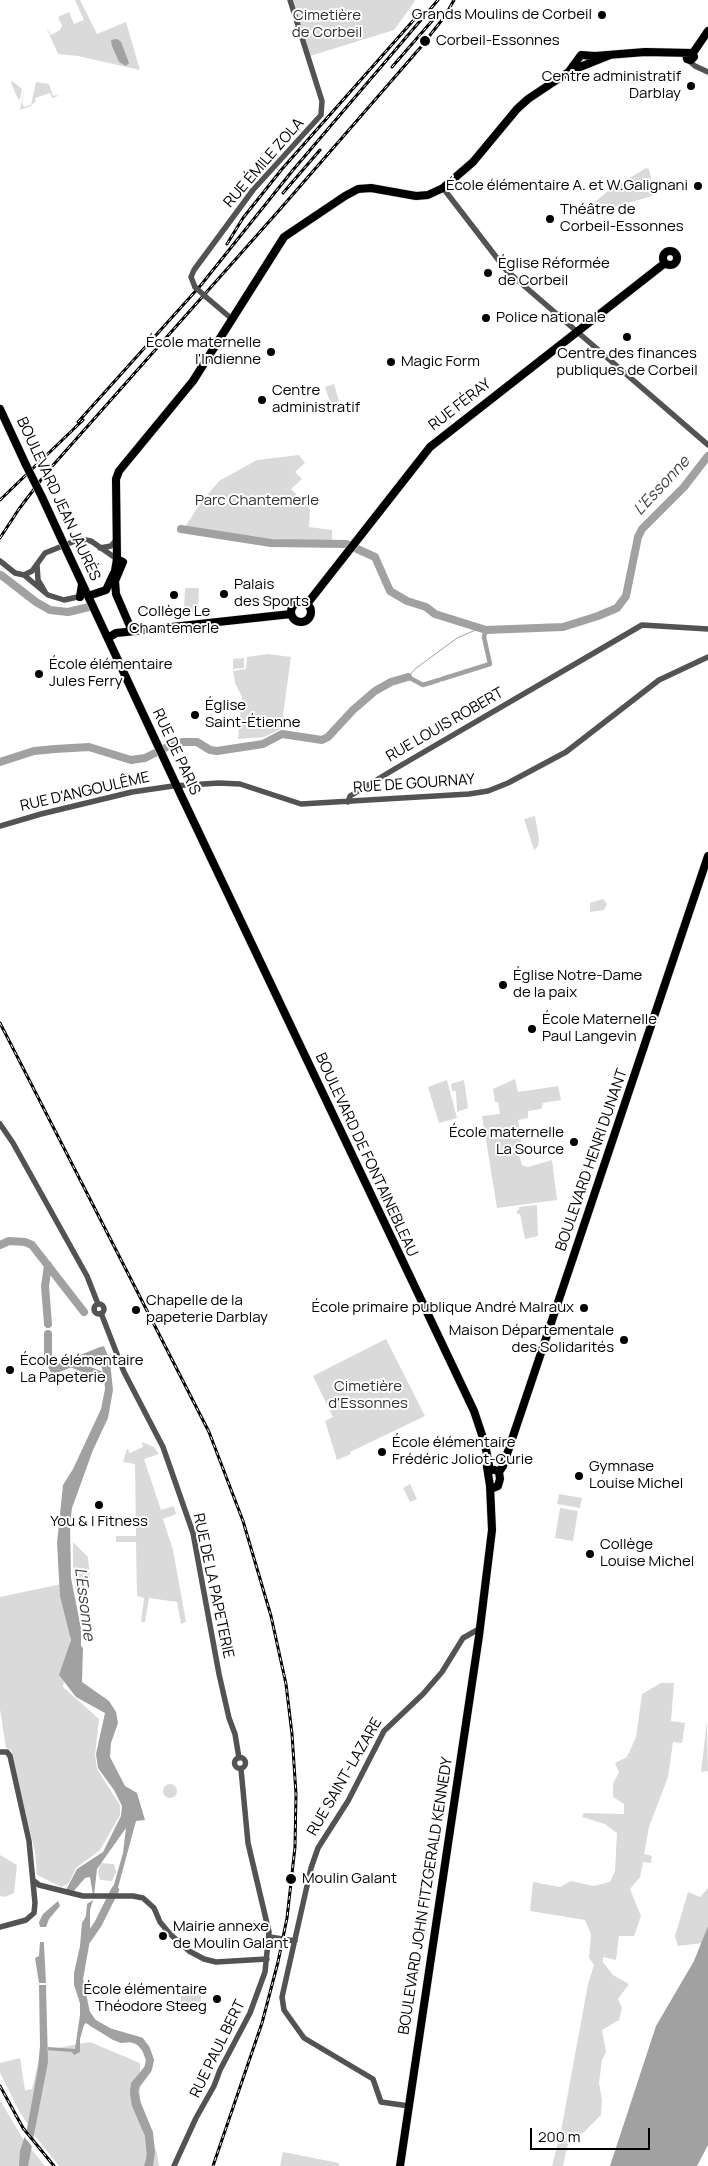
<!DOCTYPE html>
<meta charset="utf-8">
<style>
body{margin:0}
#map{position:relative;width:708px;height:2166px;overflow:hidden;background:#fff;font-family:Manrope,sans-serif}
canvas{display:block}
.scale{position:absolute;left:530px;top:2128px;width:120px;height:22px;box-sizing:border-box;border:2px solid #000;border-top:0;padding-left:6px;font-size:15px;line-height:18px;white-space:nowrap;color:#000;-webkit-text-stroke:4px #fff;paint-order:stroke}
</style>
<div id="map">
<canvas width="708" height="2166"></canvas>
<div class="scale">200 m</div>
</div>
<script>
const context = document.querySelector('canvas').getContext('2d');
context.lineJoin = 'round';
function paint(path, color) {
  context.fillStyle = color;
  context.fill(path, 'evenodd');
}
function poly(rows) {
  const path = new Path2D();
  for (const r of rows) {
    if (r.length === 3) {
      path.moveTo(r[0] + r[2], r[1]);
      path.arc(r[0], r[1], r[2], 0, 2 * Math.PI);
      continue;
    }
    path.moveTo(r[0], r[1]);
    for (let i = 2; i < r.length; i += 2) path.lineTo(r[i], r[i + 1]);
  }
  return path;
}
function strokePath(path, color, width, dash) {
  context.strokeStyle = color;
  context.lineWidth = width;
  context.lineCap = dash ? 'butt' : 'round';
  context.setLineDash(dash || []);
  context.stroke(path);
}
function write(font, color, halo, rows, align = 'center') {
  context.font = font + ' Manrope,sans-serif';
  context.lineWidth = 4;
  context.setLineDash([]);
  context.textBaseline = 'middle';
  context.strokeStyle = halo;
  context.fillStyle = color;
  for (const [text, x, y, turn = 0] of rows) {
    context.save();
    context.translate(x, y);
    context.rotate((+turn || 0) * Math.PI / 180);
    context.textAlign = isNaN(turn) ? turn : align;
    if (halo) context.strokeText(text, 0, 0);
    context.fillText(text, 0, 0);
    context.restore();
  }
}
paint(poly([
 [75,0,80,0,97,34,126,22,140,70,78,56,58,54,46,27,51,35,60,30,62,25,58,17,69,12,74,24,84,20],
 [293,0,414,0,415,1,394,30,310,56],
 [12,81,22,89,20,99,18,99,11,83],
 [36,82,49,84,53,96,57,95,58,96,52,98,50,93,35,98,36,101,31,106,20,110,25,85,22,103,24,107,31,105],
 [646,168,649,169,654,194,652,196,590,214,583,214,583,212,608,191],
 [334,384,339,401,331,404,325,387],
 [299,455,305,463,295,472,302,479,291,489,310,509,309,527,332,530,332,541,263,539,185,527,200,504,219,481,257,460],
 [185,588,199,588,198,612,184,612],
 [268,654,291,657,281,729,264,737,238,739,242,697,235,683,233,671,246,669,247,657],
 [244,658,244,668,233,669,233,659],
 [535,816,539,839,538,846,534,850,524,819],
 [603,899,607,904,604,910,590,912,590,903],
 [515,1079,518,1092,558,1086,561,1100,543,1103,541,1109,528,1111,528,1118,518,1120,522,1147,518,1152,522,1165,528,1167,552,1160,557,1200,497,1208,482,1116,500,1114,498,1102,495,1102,493,1089],
 [447,1080,457,1118,439,1123,428,1087],
 [464,1080,468,1108,457,1112,456,1091,452,1091,451,1084],
 [537,1205,538,1236,525,1239,520,1214,517,1214,517,1210,519,1210,519,1207],
 [386,1339,425,1416,350,1452,351,1454,337,1460,325,1421,333,1417,313,1376],
 [142,1442,154,1447,159,1454,144,1459,161,1510,174,1506,176,1514,163,1519,173,1550,186,1622,181,1624,177,1602,149,1598,145,1622,141,1622,144,1598,137,1596,136,1542,116,1542,116,1536,136,1536,135,1464,123,1462,127,1449,130,1453,143,1447],
 [410,1484,417,1499,410,1502,403,1488],
 [559,1494,582,1498,580,1508,557,1504],
 [560,1508,578,1511,573,1541,555,1538],
 [73,1542,88,1557,90,1579,88,1584,76,1595,73,1571],
 [61,1584,72,1630,63,1687,99,1719,95,1755,97,1769,120,1805,120,1815,100,1850,76,1868,69,1883,61,1887,37,1875,35,1852,11,1750,6,1748,0,1709,0,1597],
 [661,1683,674,1683,671,1721,685,1723,682,1743,673,1742,668,1777,649,1827,644,1854,652,1856,651,1863,643,1862,640,1877,630,1889,641,1916,634,1936,619,1936,616,1960,603,1957,603,1962,613,1975,629,1984,618,1999,622,2008,619,2020,602,2030,606,2052,602,2060,599,2083,602,2100,601,2115,584,2132,572,2139,567,2147,563,2166,552,2166,561,2131,588,1984,594,1965,589,1958,591,1934,585,1920,530,1911,533,1882,560,1887,571,1881,593,1886,610,1882,615,1871,617,1833,605,1824,582,1817,584,1813,624,1814,624,1804,613,1797,613,1784,619,1772,615,1763,627,1757,636,1737,642,1694],
 [707,1721,708,1771,701,1772],
 [170,1791,7],
 [0,1855,17,1865,14,1893,4,1897,0,1896],
 [101,1863,114,1864,116,1872,112,1881,100,1880,98,1871],
 [708,1888,708,1926,703,1943,678,1946,675,1936,688,1892,700,1897],
 [181,1989,202,1992,200,2005,181,2002],
 [90,2042,140,2063,140,2100,157,2154,159,2166,59,2166,35,2136,18,2109,0,2073,0,2063,20,2058,25,2090,32,2089,41,2051],
 [0,2100,23,2139,45,2166,0,2166],
 [283,2152,339,2163,339,2166,280,2166]
]), '#dadada');
paint(poly([
 [117,39,121,42,129,63,126,66,119,62,112,46,111,40],
 [104,1346,110,1361,113,1390,108,1418,93,1450,72,1508,70,1524,71,1578,81,1628,81,1646,83,1648,82,1682,109,1701,116,1712,118,1723,111,1743,110,1757,125,1786,137,1793,145,1820,136,1821,116,1895,111,1895,123,1853,126,1828,97,1869,94,1895,93,1895,90,1877,85,1878,73,1892,66,1890,77,1869,103,1852,121,1816,122,1806,114,1790,98,1768,96,1754,105,1713,76,1697,59,1675,71,1640,60,1596,57,1543,63,1485,73,1469,101,1409,105,1389,104,1375,96,1349],
 [93,1900,90,1910,90,1929,79,1973,79,1983,85,2011,91,2022,115,2035,137,2040,148,2052,150,2065,136,2085,134,2091,137,2104,149,2133,151,2152,149,2166,144,2166,147,2157,145,2136,132,2106,130,2094,131,2083,147,2064,146,2056,141,2048,133,2042,121,2043,113,2040,86,2023,84,2025,80,2039,80,2052,74,2055,72,2052,47,2050,48,2047,75,2049,80,2015,80,2003,74,1985,74,1973,80,1946,82,1923,86,1916,87,1904],
 [58,1901,60,1906,49,1919,46,1927,40,1927,39,1922,43,1914],
 [708,1926,708,2145,697,2166,610,2166,656,2026,694,1961],
 [40,1942,44,1942,44,1945,46,1983,39,1983,35,1958,39,1956],
 [39,1985,46,1985,48,2062,28,2166,19,2166,20,2151,27,2129,38,2068,40,2046]
]), '#a1a1a1');
paint(poly([
 [25,2127,36,2142,34,2149,22,2134]
]), '#fff');
strokePath(poly([
 [408,677,415,669,457,638,478,629,486,630]
]), '#a1a1a1', 1);
strokePath(poly([
 [408,677,423,685,439,680],
 [442,679,490,664,484,637,486,630]
]), '#a1a1a1', 4.5);
strokePath(poly([
 [181,529,271,543,346,544,375,557,390,591,407,601,426,607,435,614,486,630,563,627,598,616,617,608,626,596,638,537,642,529,684,487,708,456],
 [1,575,36,602,50,610,68,612,89,607],
 [0,762,34,751,55,749,89,747,131,760,145,758,171,745,183,742,197,742,210,750,217,751,263,744,282,734,322,740,328,737,353,710,375,691,391,682,408,677],
 [0,1245,9,1241,25,1242,32,1245,84,1312],
 [48,1324,45,1286,48,1265],
 [48,1334,48,1357,54,1370,71,1363,107,1378],
 [71,1363,101,1351],
 [87,1934,79,1979,86,2013,93,2023,109,2032,140,2041,146,2049,150,2060,148,2069,136,2085,134,2091,137,2104,149,2133,151,2152,149,2166],
 [87,1940,98,1924,115,1890]
]), '#a1a1a1', 8);
const major = poly([
 [693,53,708,31],
 [686,54,687,59,691,60,694,57,693,53],
 [570,70,581,55,595,56,645,52,693,53],
 [670,258,7],
 [0,409,26,465],
 [42,497,60,536],
 [67,551,180,793,474,1411,485,1444,490,1471],
 [117,559,123,562,115,581,116,594,132,631],
 [88,596,106,590,115,571,117,559,116,479,119,471,193,381,284,237,345,196,358,189,371,188,416,196,428,195,443,188,473,162,517,109,528,99,570,71,610,55],
 [80,597,82,584],
 [301,612,10],
 [307,604,430,447,665,263],
 [108,638,116,633,126,632,291,614],
 [487,1467,490,1486,493,1488,498,1486,500,1479,499,1472,495,1470],
 [499,1472,503,1466,708,856],
 [400,2166,479,1636,492,1530,490,1486]
]);
strokePath(major, '#dbdbdb', 9);
strokePath(poly([
 [688,60,695,66,708,72],
 [443,188,507,271,708,445],
 [195,287,191,277,194,270,253,190,321,115,322,101,290,0],
 [206,297,232,319],
 [100,548,111,546,117,539],
 [0,561,15,573,24,575,48,595,64,600,82,596],
 [37,565,38,580,45,592],
 [24,575,32,571,45,553,80,539,91,541,117,559],
 [348,802,350,796,393,770,642,625,708,629],
 [0,826,41,814,132,792,173,786,219,783,240,784,301,804,469,794,488,791,508,783,566,752,659,680,708,657],
 [0,1124,13,1143,87,1276,98,1304],
 [99,1309,5],
 [101,1313,124,1372,163,1447,193,1533,219,1674,229,1718,235,1734,239,1758],
 [0,1752,7,1752,10,1756,29,1841,35,1903,34,1913,26,1920,0,1927],
 [240,1763,5.5],
 [34,1881,39,1885,83,1896,133,1896,143,1898,154,1908,160,1922,170,1934,189,1951,204,1959,216,1962,267,1959],
 [270,1937,295,1941],
 [409,2106,381,2102,373,2079,304,2038,284,2010,282,1997,311,1868,318,1848,348,1801,384,1731,423,1694,442,1672,463,1638,479,1629],
 [174,2166,196,2118,214,2086,220,2070,250,2013,265,1972,269,1932,248,1843,241,1769]
]), '#535353', 5.5);
strokePath(major, '#000', 8);
const rail = poly([
 [392,67,438,14],
 [283,193,320,150],
 [227,244,243,218,282,169,419,14],
 [78,422,201,285,293,170,438,0],
 [0,500,83,420],
 [0,538,19,509,47,472,282,207,420,48,445,16,454,0],
 [0,1023,209,1432,243,1521,271,1616,286,1684,292,1734,296,1794,295,1847,287,1918,278,1962,262,2023,213,2166],
 [0,2086,23,2128,54,2166]
]);
strokePath(rail, '#000', 3);
strokePath(rail, '#fff', 1, [4]);
const majorBridge = poly([
 [26,465,42,497],
 [60,536,67,551]
]);
strokePath(majorBridge, '#dbdbdb', 9, []);
strokePath(poly([
 [195,287,206,297]
]), '#535353', 5.5);
strokePath(majorBridge, '#000', 8);
for (const [x, y, r, color] of [
 [602,15,5,"#000"],
 [425,41,6,"#000"],
 [691,86,5,"#000"],
 [698,186,5,"#000"],
 [550,219,5,"#000"],
 [488,273,5,"#000"],
 [486,318,5,"#000"],
 [627,337,5,"#000"],
 [271,352,5,"#000"],
 [391,362,5,"#000"],
 [262,400,5,"#000"],
 [224,594,5,"#000"],
 [174,595,5,"#000"],
 [39,674,5,"#000"],
 [195,715,5,"#000"],
 [503,985,5,"#000"],
 [532,1029,5,"#000"],
 [574,1142,5,"#000"],
 [584,1308,5,"#000"],
 [136,1310,5,"#000"],
 [624,1340,5,"#000"],
 [10,1370,5,"#000"],
 [382,1452,5,"#000"],
 [579,1476,5,"#000"],
 [99,1505,5,"#000"],
 [590,1554,5,"#000"],
 [291,1879,6,"#000"],
 [163,1936,5,"#000"],
 [217,1999,5,"#000"]
]) {
  const dot = new Path2D();
  dot.arc(x, y, r, 0, 2 * Math.PI);
  context.fillStyle = color;
  context.fill(dot);
  strokePath(dot, '#fff', 2);
}
write('15px', '#000', '#fff', [
 ["Grands Moulins de Corbeil",592,15,"right"],
 ["Corbeil-Essonnes",436,41],
 ["Centre administratif",681,77,"right"],
 ["Darblay",681,94,"right"],
 ["École élémentaire A. et W.Galignani",688,186,"right"],
 ["Théâtre de",560,210],
 ["Corbeil-Essonnes",560,227],
 ["Église Réformée",498,264],
 ["de Corbeil",498,281],
 ["Police nationale",496,318],
 ["École maternelle",261,343,"right"],
 ["l'Indienne",261,360,"right"],
 ["Centre des finances",627,354,"center"],
 ["publiques de Corbeil",627,371,"center"],
 ["Magic Form",401,362],
 ["Centre",272,391],
 ["administratif",272,408],
 ["Palais",234,585],
 ["des Sports",234,602],
 ["Collège Le",174,612,"center"],
 ["Chantemerle",174,629,"center"],
 ["École élémentaire",49,665],
 ["Jules Ferry",49,682],
 ["Église",205,706],
 ["Saint-Étienne",205,723],
 ["Église Notre-Dame",513,976],
 ["de la paix",513,993],
 ["École Maternelle",542,1020],
 ["Paul Langevin",542,1037],
 ["École maternelle",564,1133,"right"],
 ["La Source",564,1150,"right"],
 ["Chapelle de la",146,1301],
 ["papeterie Darblay",146,1318],
 ["École primaire publique André Malraux",574,1308,"right"],
 ["Maison Départementale",614,1331,"right"],
 ["des Solidarités",614,1348,"right"],
 ["École élémentaire",20,1361],
 ["La Papeterie",20,1378],
 ["École élémentaire",392,1443],
 ["Frédéric Joliot-Curie",392,1460],
 ["Gymnase",589,1467],
 ["Louise Michel",589,1484],
 ["You & I Fitness",99,1522,"center"],
 ["Collège",600,1545],
 ["Louise Michel",600,1562],
 ["Moulin Galant",302,1879],
 ["Mairie annexe",173,1927],
 ["de Moulin Galant",173,1944],
 ["École élémentaire",207,1990,"right"],
 ["Théodore Steeg",207,2007,"right"]
], 'left');
write('15px', '#313131', '#fff', [
 ["Cimetière",327,16],
 ["de Corbeil",327,33],
 ["Parc Chantemerle",257,501],
 ["Cimetière",368,1387],
 ["d'Essonnes",368,1404]
]);
write('15px', '#000', '#fff', [
 ["RUE ÉMILE ZOLA",264,163,-49],
 ["RUE FÉRAY",460,405,-38],
 ["BOULEVARD JEAN JAURÈS",58,499,65],
 ["RUE LOUIS ROBERT",445,725,-30],
 ["RUE DE PARIS",176,752,65],
 ["RUE DE GOURNAY",414,784,-4],
 ["RUE D'ANGOULÊME",85,792,-13],
 ["BOULEVARD DE FONTAINEBLEAU",366,1155,65],
 ["BOULEVARD HENRI DUNANT",592,1160,-71],
 ["RUE DE LA PAPETERIE",213,1586,78],
 ["RUE SAINT-LAZARE",345,1777,-60],
 ["BOULEVARD JOHN FITZGERALD KENNEDY",426,1896,-81],
 ["RUE PAUL BERT",218,2049,-64]
]);
write('italic 16px', '#424242', '#fff', [
 ["L'Essonne",662,486,-47],
 ["L'Essonne",84,1604,83]
]);
</script>
